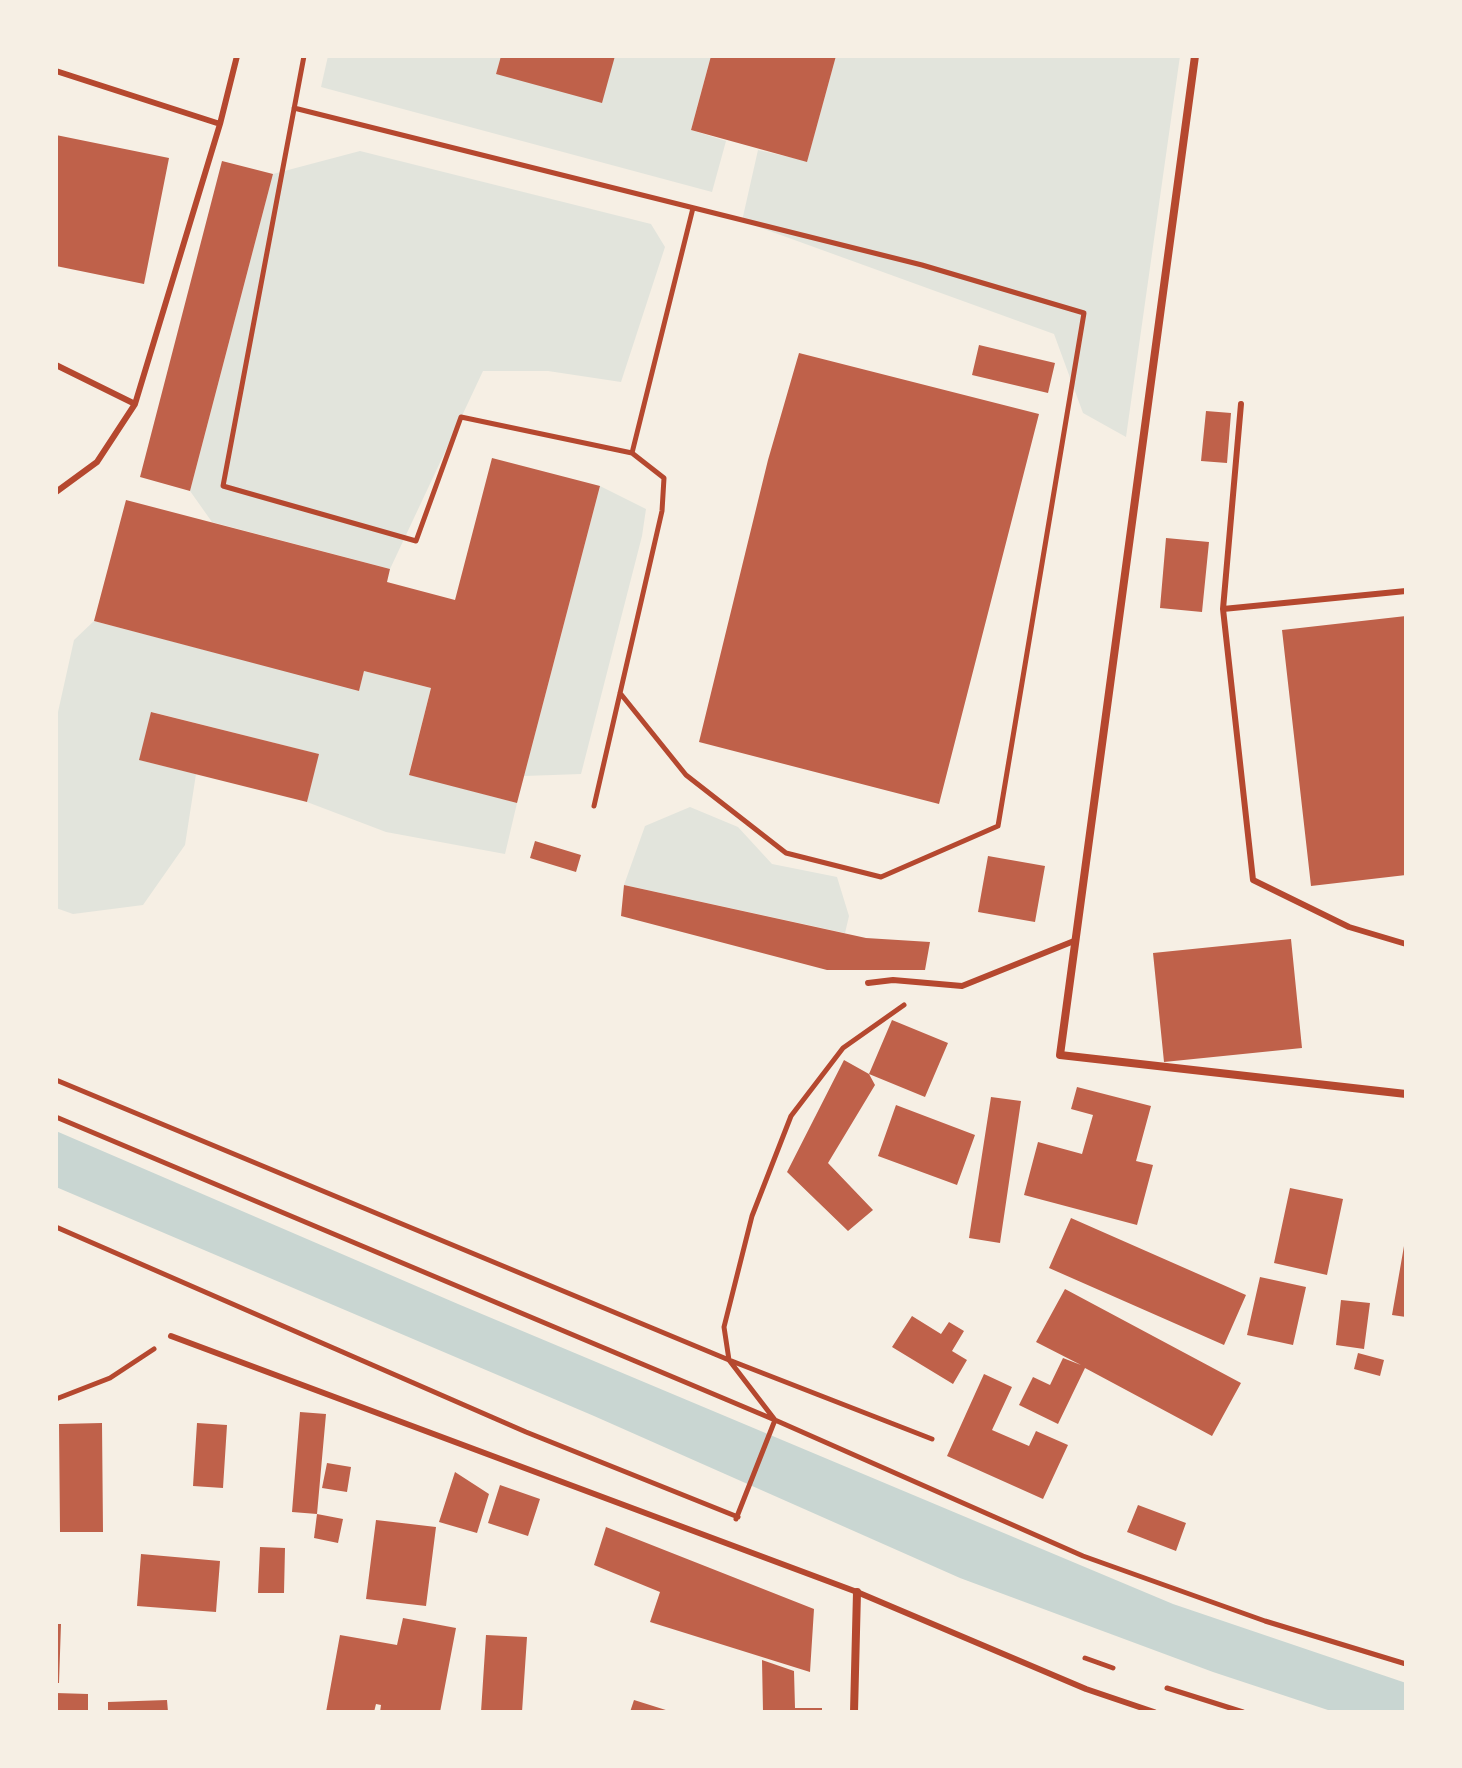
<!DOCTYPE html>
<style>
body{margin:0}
#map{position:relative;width:1462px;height:1768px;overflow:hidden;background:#f6efe4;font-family:"Fira Sans",sans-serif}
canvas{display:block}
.frame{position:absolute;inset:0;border:58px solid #f6efe4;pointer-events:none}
</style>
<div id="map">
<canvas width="1462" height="1768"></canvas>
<div class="frame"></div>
</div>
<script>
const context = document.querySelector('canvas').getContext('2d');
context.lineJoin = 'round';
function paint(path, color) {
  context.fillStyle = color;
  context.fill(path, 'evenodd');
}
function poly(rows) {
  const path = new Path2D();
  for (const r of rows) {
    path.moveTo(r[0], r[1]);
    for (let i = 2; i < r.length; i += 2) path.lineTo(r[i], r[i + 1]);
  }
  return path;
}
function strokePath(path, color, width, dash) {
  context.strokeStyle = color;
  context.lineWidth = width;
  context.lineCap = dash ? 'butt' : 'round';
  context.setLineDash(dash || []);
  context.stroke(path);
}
paint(poly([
 [328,56,501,56,496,74,615,56,711,56,691,130,726,141,712,192,321,87],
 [836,56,1180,56,1126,437,1083,413,1054,334,742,221,758,150,807,161],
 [360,151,651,224,665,247,621,382,548,371,483,371,390,569,212,522,190,491,273,174],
 [600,486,646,509,642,536,581,774,524,776],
 [94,621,359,690,364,671,431,688,409,774,517,803,505,854,386,832,307,802,318,754,152,712,140,760,196,774,185,845,143,905,73,914,56,908,56,721,74,640],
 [690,807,738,827,772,864,837,877,849,916,845,933,624,885,645,826]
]), '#e2e4dc');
paint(poly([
 [56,1131,458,1304,1173,1604,1406,1683,1406,1712,1334,1712,1213,1672,960,1578,594,1416,56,1187]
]), '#c9d6d2');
paint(poly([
 [501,56,615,56,602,103,496,74],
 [711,56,836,56,807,162,691,130],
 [56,135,169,158,144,284,56,266],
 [222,161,273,174,190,491,140,477],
 [979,345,1055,363,1048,393,972,375],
 [799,353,1039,414,939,804,699,742,768,460],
 [1206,411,1231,413,1227,463,1201,461],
 [492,458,600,486,517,803,409,775,431,688,364,671,359,691,94,621,126,500,390,569,387,582,455,600],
 [1166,538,1209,542,1202,612,1160,608],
 [1406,616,1406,875,1311,886,1282,630],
 [151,712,319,754,307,802,139,760],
 [535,841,581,855,576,872,530,858],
 [988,856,1045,866,1035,922,978,912],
 [624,885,866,938,930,942,925,970,827,970,621,916],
 [1291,939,1302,1048,1164,1062,1153,953],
 [892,1020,948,1043,925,1097,869,1074],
 [844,1060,869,1074,875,1085,828,1163,873,1210,848,1231,787,1172],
 [1077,1087,1151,1106,1136,1161,1153,1165,1137,1225,1024,1195,1038,1142,1082,1154,1093,1115,1071,1109],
 [991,1097,1021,1101,1000,1243,969,1238],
 [896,1105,975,1135,957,1185,878,1156],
 [1290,1188,1343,1199,1327,1275,1274,1263],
 [1071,1218,1246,1295,1224,1345,1049,1268],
 [1404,1246,1406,1246,1406,1317,1392,1315],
 [1260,1277,1306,1287,1293,1345,1247,1335],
 [1065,1289,1241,1383,1212,1436,1085,1368,1058,1424,1019,1405,1033,1377,1050,1385,1063,1358,1081,1365,1036,1342],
 [1341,1300,1370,1303,1364,1349,1336,1345],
 [912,1316,941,1334,949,1322,964,1331,952,1351,967,1360,953,1384,892,1347],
 [1358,1353,1384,1360,1380,1376,1354,1369],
 [984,1374,1012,1387,992,1430,1029,1446,1036,1431,1068,1445,1043,1499,947,1456],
 [300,1412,326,1414,317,1514,292,1512],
 [102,1423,103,1532,60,1532,59,1424],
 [197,1423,227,1425,223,1488,193,1486],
 [327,1463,351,1467,347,1492,322,1488],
 [455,1472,489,1494,477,1533,439,1522],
 [500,1485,540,1499,528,1536,488,1523],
 [1138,1505,1186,1523,1176,1551,1127,1532],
 [317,1514,343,1519,338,1543,314,1538],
 [376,1520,436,1527,426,1606,366,1599],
 [606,1527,814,1609,810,1672,650,1622,660,1592,594,1565],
 [260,1547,285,1548,284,1593,258,1593],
 [141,1554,220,1561,216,1612,137,1606],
 [403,1618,456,1628,440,1712,380,1712,381,1705,376,1704,374,1712,326,1712,340,1635,397,1645],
 [56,1624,61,1624,59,1683,56,1683],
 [486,1635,527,1637,522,1712,481,1712],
 [762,1660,794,1671,795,1708,822,1708,822,1712,763,1712],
 [56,1693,88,1694,88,1712,56,1712],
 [167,1700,168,1712,108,1712,108,1702],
 [634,1700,669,1711,669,1712,630,1712]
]), '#bf614a');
strokePath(poly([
 [304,56,223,486,416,541,461,417,632,453,693,208],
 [294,108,922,265,1084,313,998,826,881,877,786,853,686,775,620,693],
 [594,806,662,511,664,478,632,453],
 [56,1080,729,1360,932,1439],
 [56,1117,775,1420,1083,1556,1265,1621,1406,1664],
 [56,1227,526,1432,738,1517],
 [56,1399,110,1378,154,1349],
 [736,1519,775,1420,729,1360,724,1327,752,1216,791,1116,843,1048,904,1005],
 [1085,1658,1113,1668],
 [1167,1688,1243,1712]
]), '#b5482f', 5);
strokePath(poly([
 [56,71,220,124],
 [56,365,135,404],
 [56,492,97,462,135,404,220,124,237,56],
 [1406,591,1223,609,1253,880,1349,927,1406,944],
 [1223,609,1241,404],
 [868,983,893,980,962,986,1074,941],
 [171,1336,857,1592,1086,1689,1154,1712]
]), '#b5482f', 6);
strokePath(poly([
 [1195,56,1060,1055,1406,1094],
 [854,1712,857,1592]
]), '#b5482f', 8);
</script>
